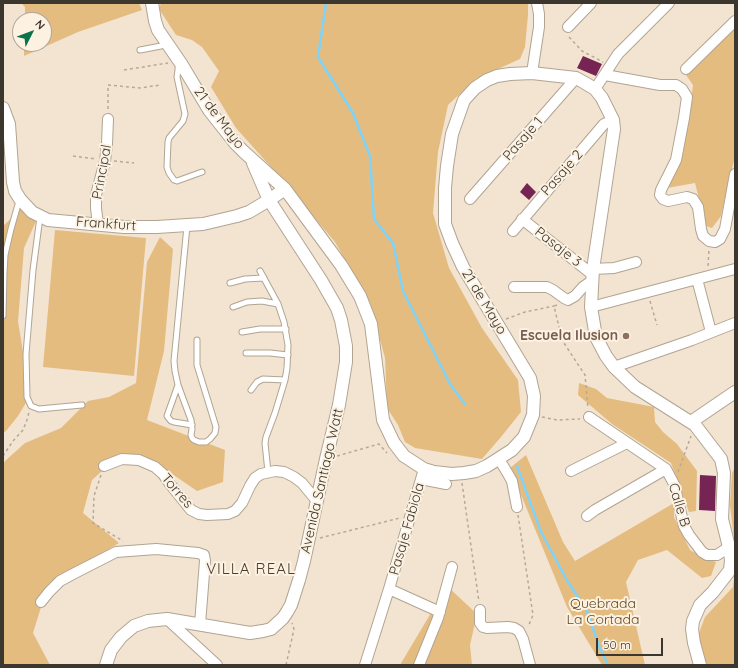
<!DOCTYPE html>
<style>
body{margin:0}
#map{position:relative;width:738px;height:668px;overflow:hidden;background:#f2e4d1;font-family:Quicksand,sans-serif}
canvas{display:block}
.frame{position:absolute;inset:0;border:4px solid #3b362e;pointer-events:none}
.north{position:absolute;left:12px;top:12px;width:40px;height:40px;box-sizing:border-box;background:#fdf2e2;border:1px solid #afa79a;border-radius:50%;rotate:48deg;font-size:11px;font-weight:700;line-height:16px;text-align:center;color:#3b362e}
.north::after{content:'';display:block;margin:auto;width:14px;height:18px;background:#09734b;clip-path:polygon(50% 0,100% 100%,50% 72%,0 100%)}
.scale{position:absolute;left:596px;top:638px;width:67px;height:18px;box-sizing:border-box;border:2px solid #3b362e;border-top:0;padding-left:5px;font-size:12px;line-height:14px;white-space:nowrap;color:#3b362e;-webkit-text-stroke:3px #fdf2e2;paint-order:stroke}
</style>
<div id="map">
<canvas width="738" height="668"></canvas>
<div class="frame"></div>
<div class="north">N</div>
<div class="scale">50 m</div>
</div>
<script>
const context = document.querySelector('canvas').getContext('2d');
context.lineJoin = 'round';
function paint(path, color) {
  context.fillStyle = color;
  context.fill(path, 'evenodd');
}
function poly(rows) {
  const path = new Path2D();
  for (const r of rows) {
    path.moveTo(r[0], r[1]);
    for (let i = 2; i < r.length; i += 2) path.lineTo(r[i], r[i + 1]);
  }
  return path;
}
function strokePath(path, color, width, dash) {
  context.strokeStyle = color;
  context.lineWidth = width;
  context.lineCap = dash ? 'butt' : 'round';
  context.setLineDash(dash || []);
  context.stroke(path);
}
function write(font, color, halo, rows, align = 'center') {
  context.font = font + ' Quicksand,sans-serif';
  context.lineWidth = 4;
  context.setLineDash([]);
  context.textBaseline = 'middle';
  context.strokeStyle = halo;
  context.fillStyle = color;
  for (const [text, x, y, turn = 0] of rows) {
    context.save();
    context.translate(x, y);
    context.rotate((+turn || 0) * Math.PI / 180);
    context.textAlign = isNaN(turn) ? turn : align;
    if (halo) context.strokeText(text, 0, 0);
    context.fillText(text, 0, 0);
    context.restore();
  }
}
paint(poly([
 [21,3,139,3,142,10,78,32,24,56,24,44,44,44,44,20,25,20,25,7],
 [161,3,528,3,528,15,525,47,520,59,476,79,448,105,438,152,433,213,449,268,482,328,518,380,521,412,501,437,482,459,415,448,405,442,398,425,387,408,385,358,371,306,335,242,279,176,236,128,211,87,219,71,202,47,192,40,176,35,159,9],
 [735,28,735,156,721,216,712,228,706,226,695,183,667,188,688,123,693,85,686,75],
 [24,206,37,219,24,248,18,321,30,396,18,416,6,431,3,433,3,226],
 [55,230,146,238,134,376,43,367],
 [160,237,173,249,164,351,147,420,225,450,223,482,197,491,156,463,113,461,92,480,83,513,119,543,60,578,42,604,33,633,50,665,3,665,3,464,5,461,25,443,61,428,88,401,109,397,136,383,147,262],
 [579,383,596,389,607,398,654,407,655,422,663,432,677,444,697,471,696,511,689,512,671,463,612,424,578,395],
 [526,455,563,542,575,561,674,503,674,517,690,550,704,558,716,562,711,576,702,578,667,550,638,560,626,582,645,665,602,665,567,607,510,468],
 [735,467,735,548,730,505,732,473],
 [735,569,735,665,707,665,697,638,705,617,733,587],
 [447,586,477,614,470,645,472,665,400,665]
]), '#e5bc80');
strokePath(poly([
 [326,3,318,57,353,113,370,156,374,219,393,243,403,291,450,384,465,404],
 [517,466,541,532,568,582,587,611,599,646,608,665]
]), '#7dd4fb', 2.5);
paint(poly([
 [583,56,602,64,596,76,577,68],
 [527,183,536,192,529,200,520,192],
 [700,475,716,476,715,511,699,510]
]), '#752453');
const service = poly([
 [140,50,161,46],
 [182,65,178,68,178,70,177,77,185,114,183,121,169,138,168,142,167,167,169,173,174,180,177,181,202,172],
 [40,217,33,270,26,354,27,397,31,406,39,409,82,405],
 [187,226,174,361,175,371,178,385,191,420,192,429,191,435,192,438,194,440,199,442,206,442,210,439,215,433,216,427,197,365,197,340],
 [260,271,278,304,284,322,288,345,287,368,285,380,275,413,266,437,265,443,268,472],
 [230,283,245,279,264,278],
 [233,307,247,302,262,301,278,304],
 [3,316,4,273,5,255,11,229,19,201],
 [242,332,260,329,286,329],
 [246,353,270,353,288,355],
 [178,385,167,416,171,421,174,422,192,425],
 [251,390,257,382,263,379,285,380]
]);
const minor = poly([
 [568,27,591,3],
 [686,69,735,21],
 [532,73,539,27,539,14,537,3],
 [605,75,660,85,676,85,682,89,687,97,684,118,676,160,661,190,660,195,663,199,668,201,687,197,693,199,698,207,701,229,703,236,709,241,715,242,720,239,725,229,735,174],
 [595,89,618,54,669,3],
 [470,199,576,78],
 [522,219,593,275],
 [98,225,96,208,96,195,105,161,107,144,108,119],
 [513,231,604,124,613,120],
 [593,269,614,268,636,262],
 [697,279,711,332],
 [514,287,547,287,553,290,564,298,568,300,575,296,583,287,593,280],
 [591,307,735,269],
 [614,367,692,340,735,323],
 [589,417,666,469,674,484,684,526,689,535,702,552,707,555,717,555,729,547],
 [499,459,508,474,512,481,517,507],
 [104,466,122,459,139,460,155,467,163,474,170,484,191,510,199,514,207,515,228,514,235,511,242,503,250,486,255,478,261,474,275,471,284,472,294,477,302,483,317,501],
 [571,471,627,443],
 [421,479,446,484],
 [587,516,595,510,666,469],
 [389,589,440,612],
 [41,602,49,592,60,581,71,575,116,552,156,549,198,553,204,555,205,561,200,624],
 [480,610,480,623,483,627,487,628,508,627,514,628,519,631,523,639,530,665],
 [167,619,217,665],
 [365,665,389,589,424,469],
 [419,665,438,618,452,567]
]);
const tertiary = poly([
 [152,3,155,21,158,30,182,65,209,110,235,143,244,152,285,189,341,265,360,296,371,324,383,420,394,443,404,456,424,469,434,472,452,474,464,473,476,471,487,466,512,450,524,437,533,415,534,396,530,378,463,267,452,243,445,224,445,188,447,166,452,134,464,100,475,88,487,80,497,76,510,74,532,73,576,78,585,83,595,89,602,98,613,120,614,129,593,269,591,307,596,337,606,356,614,367,635,387,695,425,721,459,724,473,722,519,729,547,731,560,730,570,713,592,700,605,693,621,692,629,694,643,700,665],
 [3,108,9,124,10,138,13,182,15,191,20,199,32,212,48,220,124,227,157,227,203,224,237,216,249,212,269,200,285,189],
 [691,422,735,392],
 [106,665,111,650,121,637,134,626,148,621,167,619,250,633,263,631,271,629,283,618,287,612,291,605,299,580,304,561,326,459,339,405,346,362,346,346,341,320,337,308,321,280,269,200,253,163]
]);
strokePath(service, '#b1a492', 7);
strokePath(minor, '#b1a492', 12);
strokePath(tertiary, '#b1a492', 14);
strokePath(poly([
 [569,37,582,51,603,62],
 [124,70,168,63],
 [108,109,108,85,140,88,160,85],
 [73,156,96,159],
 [114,161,134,163],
 [708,266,709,250],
 [650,301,657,325],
 [557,305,554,306,562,340,585,375,588,409],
 [506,319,525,312,554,306],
 [542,417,557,420,580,419],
 [3,456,13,441,23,430,27,420,29,412],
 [337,456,379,444,387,453],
 [678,472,691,436],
 [101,475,94,496,93,523,123,541],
 [462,483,479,602],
 [518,515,533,615,528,627],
 [320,538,400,518],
 [286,665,294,629,292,623]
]), '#b4a99a', 1.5, [3, 3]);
strokePath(service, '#fff', 5);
strokePath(minor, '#fff', 10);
strokePath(tertiary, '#fff', 12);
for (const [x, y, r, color] of [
 [626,336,4,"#8d6e63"]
]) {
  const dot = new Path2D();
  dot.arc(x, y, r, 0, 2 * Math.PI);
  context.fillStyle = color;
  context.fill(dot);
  strokePath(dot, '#fdf2e2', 1.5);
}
write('14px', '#3b362e', '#fdf2e2', [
 ["21 de Mayo",219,118,53],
 ["Pasaje 1",523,139,-49],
 ["Principal",102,172,-80],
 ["Pasaje 2",562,173,-49],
 ["Frankfurt",106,224,4],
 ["Pasaje 3",558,247,38],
 ["21 de Mayo",484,302,59],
 ["Avenida Santiago Watt",322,481,-77],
 ["Torres",177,491,49],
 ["Calle B",679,505,73],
 ["Pasaje Fabiola",407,529,-74]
]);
write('bold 14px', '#785e54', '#fdf2e2', [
 ["Escuela Ilusion",618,336]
], 'right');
write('14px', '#614924', '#fdf2e2', [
 ["Quebrada",603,604],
 ["La Cortada",603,620]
]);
context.letterSpacing = '1px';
write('15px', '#493e2e', '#fdf2e2', [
 ["VILLA REAL",251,569]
]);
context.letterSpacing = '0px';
</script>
